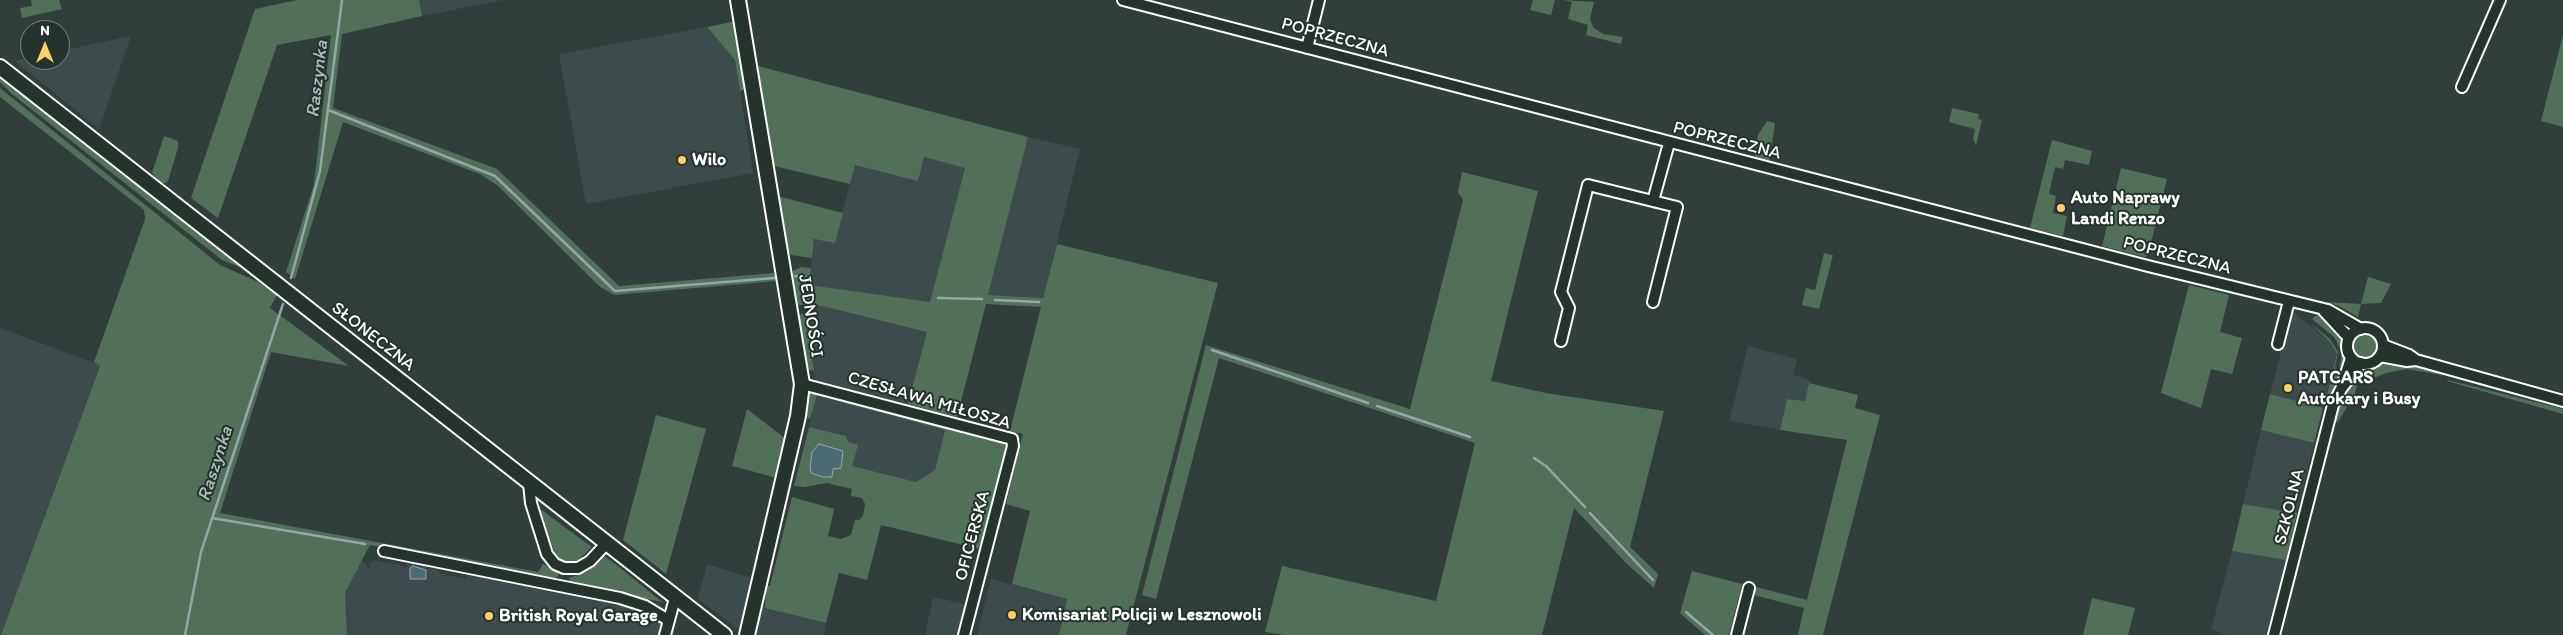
<!DOCTYPE html>
<meta charset="utf-8">
<style>
body{margin:0}
#map{position:relative;width:2563px;height:635px;overflow:hidden;background:#313e3c;font-family:Itim,sans-serif}
canvas{display:block}
.north{position:absolute;left:20px;top:20px;width:50px;height:50px;box-sizing:border-box;background:#26332d;border:1px solid #7d8581;border-radius:50%;rotate:0deg;font-size:14px;font-weight:700;line-height:20px;text-align:center;color:#fff}
.north::after{content:'';display:block;margin:auto;width:18px;height:22px;background:#ffd166;clip-path:polygon(50% 0,100% 100%,50% 72%,0 100%)}
</style>
<div id="map">
<canvas width="2563" height="635"></canvas>
<div class="north">N</div>
</div>
<script>
const context = document.querySelector('canvas').getContext('2d');
context.lineJoin = 'round';
function paint(path, color) {
  context.fillStyle = color;
  context.fill(path, 'evenodd');
}
function poly(rows) {
  const path = new Path2D();
  for (const r of rows) {
    if (r.length === 3) {
      path.moveTo(r[0] + r[2], r[1]);
      path.arc(r[0], r[1], r[2], 0, 2 * Math.PI);
      continue;
    }
    path.moveTo(r[0], r[1]);
    for (let i = 2; i < r.length; i += 2) path.lineTo(r[i], r[i + 1]);
  }
  return path;
}
function strokePath(path, color, width, dash) {
  context.strokeStyle = color;
  context.lineWidth = width;
  context.lineCap = dash ? 'butt' : 'round';
  context.setLineDash(dash || []);
  context.stroke(path);
}
function write(font, color, halo, rows, align = 'center') {
  context.font = font + ' Itim,sans-serif';
  context.lineWidth = 4;
  context.setLineDash([]);
  context.textBaseline = 'middle';
  context.strokeStyle = halo;
  context.fillStyle = color;
  for (const [text, x, y, turn = 0] of rows) {
    context.save();
    context.translate(x, y);
    context.rotate((+turn || 0) * Math.PI / 180);
    context.textAlign = isNaN(turn) ? turn : align;
    if (halo) context.strokeText(text, 0, 0);
    context.fillText(text, 0, 0);
    context.restore();
  }
}
paint(poly([
 [419,0,503,0,422,16],
 [707,27,735,60,753,173,586,204,559,54],
 [131,36,99,129,15,61,30,57,30,60,60,60,60,51],
 [872,96,971,146,930,302,944,413,815,380,804,305,809,285,814,239,835,243],
 [1028,137,1080,149,1043,298,988,295],
 [2292,311,2328,340,2337,354,2323,408,2270,394],
 [0,328,100,365,1,635,0,635],
 [1748,346,1797,359,1793,375,1810,380,1805,401,1787,399,1780,430,1729,421],
 [816,395,945,429,935,470,916,482,852,466,846,436,809,427],
 [2261,430,2314,443,2297,513,2243,504],
 [2232,551,2286,560,2266,635,2230,635,2211,630],
 [375,560,407,567,408,561,440,568,439,573,465,579,470,573,625,604,637,612,659,621,662,625,660,635,347,635,345,593,361,562,365,562,368,568,370,567,369,563],
 [707,564,754,579,742,627,738,629,698,599],
 [991,579,1067,599,1059,635,977,635],
 [933,597,968,605,961,635,925,635],
 [761,607,826,623,824,635,755,635]
]), '#3e4b4d');
paint(poly([
 [31,0,59,0,62,9,22,18,20,8,32,6],
 [297,0,419,0,422,16,342,34,333,108,497,169,619,286,774,273,777,281,614,295,599,286,497,185,480,174,343,122,295,279,286,272,314,184,331,35,277,45,218,218,191,198,255,9],
 [1533,0,1555,0,1551,15,1530,10],
 [1563,0,1594,2,1590,19,1593,27,1603,34,1623,37,1621,44,1586,35,1588,25,1568,19,1572,2],
 [736,21,746,89,740,91,735,60,707,27],
 [2563,35,2563,127,2541,121],
 [758,66,1028,137,988,295,1043,298,1057,244,1218,283,1126,635,1059,635,1067,599,1012,584,1030,511,1006,504,1023,434,1010,431,1041,307,986,304,957,417,908,404,927,332,814,304,799,305,794,302,790,277,793,271,801,267,811,268,809,285,930,302,965,168,924,157,918,181,855,165,850,184,774,166],
 [0,75,252,272,222,260,12,94,0,82],
 [0,88,220,265,258,282,277,295,270,308,349,366,271,352,220,513,538,572,543,564,558,572,558,576,551,581,370,545,345,593,347,635,1,635,100,366,94,362,145,219,144,210,0,97],
 [1952,108,1979,114,1978,119,1982,120,1976,146,1973,139,1975,129,1949,122],
 [1767,121,1775,123,1769,164,1756,160,1754,151,1758,135],
 [164,136,178,141,178,148,168,181,165,183,161,183,152,173],
 [2052,140,2092,151,2089,165,2065,160,2063,169,2055,167,2049,194,2056,196,2053,213,2067,216,2063,236,2030,228],
 [2121,168,2167,179,2148,254,2145,257,2102,246],
 [1462,172,1538,191,1491,381,1546,393,1664,411,1630,547,1658,574,1654,588,1626,563,1574,508,1542,635,1285,635,1265,632,1282,566,1436,601,1475,443,1219,358,1156,599,1142,595,1206,345,1410,409,1463,200,1458,192],
 [777,196,843,213,835,243,814,239,812,258,791,255,786,251],
 [1824,253,1833,255,1819,309,1802,305,1806,288,1815,290],
 [2368,277,2391,284,2381,303,2361,304,2358,317,2339,306,2327,302,2361,304],
 [2189,285,2229,295,2220,332,2242,338,2232,374,2211,369,2201,408,2161,393],
 [805,313,814,371,809,370,804,364,797,320,801,314],
 [2318,314,2343,336,2345,358,2343,369,2340,365,2342,352,2334,337,2312,319],
 [2309,322,2330,339,2338,352,2335,368,2340,375,2330,399,2326,399,2337,354,2330,342],
 [2365,347,12],
 [2388,362,2437,370,2466,379,2407,369,2386,373,2369,380,2358,375,2365,369],
 [2448,380,2563,409,2563,414,2447,381],
 [2353,382,2357,386,2355,393,2338,422,2333,421,2339,405],
 [1809,383,1858,395,1855,408,1880,415,1823,635,1798,635,1804,608,1754,595,1756,587,1807,600,1847,440,1780,430,1787,399,1805,401],
 [813,391,1008,444,979,563,976,563,980,549,881,525,867,580,839,573,826,623,765,608,766,586,770,586,792,497,834,509,828,536,841,539,851,535,855,520,859,520,863,516,865,504,862,498,851,496,852,489,827,483,804,487,794,486,809,427,846,436,848,442,858,445,852,466,916,482,935,470,945,430,817,395,810,419,805,414,809,394],
 [2270,394,2323,408,2314,443,2261,430],
 [747,409,786,439,777,478,732,466],
 [656,415,706,429,666,574,623,540],
 [2243,504,2297,513,2286,560,2232,551],
 [540,509,592,547,578,560,570,564,560,559,554,551],
 [604,556,618,566,662,602,570,584,569,578,587,571],
 [1692,571,1742,584,1729,635,1705,635,1680,613],
 [2092,598,2135,608,2128,635,2083,635]
]), '#517059');
const water = poly([
 [819,444,843,451,841,468,833,469,832,477,823,477,811,473,810,467,812,452,819,444],
 [413,566,426,570,426,579,410,579,410,568,413,566]
]);
paint(water, '#4b6c72');
strokePath(water, '#93a7aa', 1);
strokePath(poly([
 [328,110,495,176,615,291,774,278],
 [795,276,805,278],
 [291,278,320,171,342,0],
 [938,298,982,299],
 [995,300,1039,302],
 [1212,350,1368,403],
 [1377,406,1470,437],
 [1534,458,1546,466,1585,507],
 [1590,513,1653,580],
 [212,518,365,544],
 [1686,612,1713,635],
 [185,635,201,552,283,304]
]), '#93a7aa', 2.5);
const street = poly([
 [1123,0,2148,266,2328,310,2361,329],
 [1307,48,1319,0],
 [2462,87,2500,0],
 [1653,201,1669,143],
 [2324,311,2349,338],
 [2365,346,18],
 [1561,341,1569,308,1561,292,1588,185,1677,207,1653,302],
 [2278,344,2289,301],
 [2383,345,2409,355,2416,360,2563,401],
 [2380,356,2407,361,2416,360],
 [802,384,1012,439,1013,446,964,635],
 [2341,389,2361,363],
 [529,483,531,503,547,554,555,564,564,568,578,568,590,561,606,544],
 [384,551,620,598,645,606,668,620],
 [665,635,675,598],
 [1737,635,1749,588],
 [2274,635,2333,405,2341,389,2351,358]
]);
const secondary = poly([
 [738,0,802,384,798,416,747,635],
 [0,67,724,635]
]);
strokePath(street, '#fff', 14);
strokePath(secondary, '#fff', 18);
strokePath(street, '#26332d', 10);
strokePath(secondary, '#26332d', 14);
for (const [x, y, r, color] of [
 [682,160,5,"#ffd166"],
 [2061,208,5,"#ffd166"],
 [2288,388,5,"#ffd166"],
 [1012,615,5,"#ffd166"],
 [489,616,5,"#ffd166"]
]) {
  const dot = new Path2D();
  dot.arc(x, y, r, 0, 2 * Math.PI);
  context.fillStyle = color;
  context.fill(dot);
  strokePath(dot, '#26332d', 2);
}
write('18px', '#fff', '#26332d', [
 ["POPRZECZNA",1335,38,15],
 ["POPRZECZNA",1727,141,14],
 ["POPRZECZNA",2177,256,14],
 ["JEDNOŚCI",810,316,81],
 ["SŁONECZNA",373,337,38],
 ["CZESŁAWA MIŁOSZA",929,401,16],
 ["SZKOLNA",2290,507,-76],
 ["OFICERSKA",973,536,-75]
]);
write('bold 18px', '#fff', '#26332d', [
 ["Wilo",692,160],
 ["Auto Naprawy",2071,198],
 ["Landi Renzo",2071,219],
 ["PATCARS",2298,378],
 ["Autokary i Busy",2298,399],
 ["Komisariat Policji w Lesznowoli",1022,615],
 ["British Royal Garage",499,616]
], 'left');
write('italic 19px', '#aebdc0', '#26332d', [
 ["Raszynka",318,79,-83],
 ["Raszynka",216,464,-72]
]);
</script>
